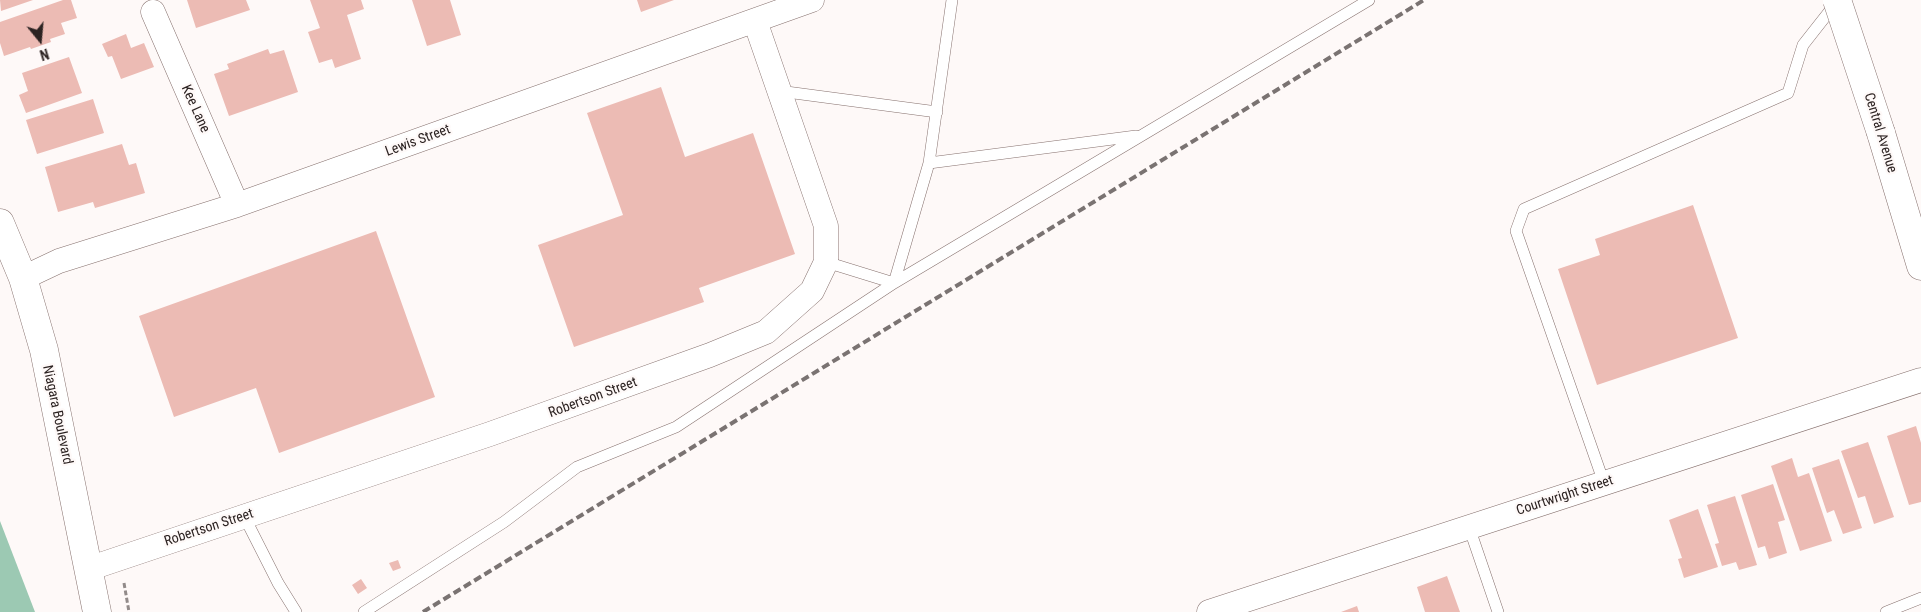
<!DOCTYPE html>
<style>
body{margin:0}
#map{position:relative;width:1921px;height:612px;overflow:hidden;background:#fef9f8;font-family:"Roboto Condensed",sans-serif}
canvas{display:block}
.north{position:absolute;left:15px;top:15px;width:50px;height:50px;-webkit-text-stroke:4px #fef9f8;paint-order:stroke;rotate:163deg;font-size:14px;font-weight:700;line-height:20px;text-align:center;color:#2c2322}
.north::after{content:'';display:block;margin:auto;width:18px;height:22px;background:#2c2322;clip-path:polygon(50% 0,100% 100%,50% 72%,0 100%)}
</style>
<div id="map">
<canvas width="1921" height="612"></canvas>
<div class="north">N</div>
</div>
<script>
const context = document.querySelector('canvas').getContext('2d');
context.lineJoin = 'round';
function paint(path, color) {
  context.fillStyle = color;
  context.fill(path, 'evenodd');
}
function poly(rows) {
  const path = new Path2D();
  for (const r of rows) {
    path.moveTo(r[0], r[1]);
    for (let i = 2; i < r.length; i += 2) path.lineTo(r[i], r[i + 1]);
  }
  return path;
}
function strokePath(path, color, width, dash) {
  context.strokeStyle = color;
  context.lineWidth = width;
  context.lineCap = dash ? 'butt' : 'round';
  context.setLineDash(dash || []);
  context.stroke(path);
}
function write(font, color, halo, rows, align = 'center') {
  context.font = font + ' "Roboto Condensed",sans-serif';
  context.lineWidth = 4.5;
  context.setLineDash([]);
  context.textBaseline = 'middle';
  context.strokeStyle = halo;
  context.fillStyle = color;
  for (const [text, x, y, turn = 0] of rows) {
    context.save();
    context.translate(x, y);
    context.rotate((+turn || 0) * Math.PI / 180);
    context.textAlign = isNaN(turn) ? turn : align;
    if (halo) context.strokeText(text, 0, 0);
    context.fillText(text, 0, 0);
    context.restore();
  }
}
paint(poly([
 [0,521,35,612,0,612]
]), '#9cc9b3');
paint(poly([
 [0,0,33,0,1,11],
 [63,0,71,0,77,18,61,23,65,34,50,39,51,42,31,49,30,47,4,56,0,43,0,22],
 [187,0,246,0,250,10,196,28],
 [310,0,361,0,364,9,347,15,361,59,335,68,332,59,319,63,308,32,320,28],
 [412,0,450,0,461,35,427,46],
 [637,0,674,0,641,12],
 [126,34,131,48,144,43,154,67,121,79,112,56,108,57,102,44],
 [268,49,270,54,284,50,298,92,229,116,214,74,229,69,227,64],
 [69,57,82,93,26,113,19,95,28,91,22,73],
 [661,87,685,157,753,133,795,254,699,288,704,302,574,347,538,245,623,215,587,113],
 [93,99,104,133,37,154,26,120],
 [122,144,129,165,136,163,145,193,95,208,93,202,58,212,45,167],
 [1693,205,1738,338,1597,385,1558,269,1600,255,1595,239],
 [376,231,435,397,279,453,256,388,174,417,139,316],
 [1916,426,1921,443,1921,502,1909,505,1887,436],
 [1868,442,1894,517,1874,524,1865,496,1858,498,1841,451],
 [1792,458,1798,477,1809,473,1832,541,1800,551,1771,466],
 [1839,459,1862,528,1843,534,1834,510,1827,513,1812,468],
 [1773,484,1785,520,1778,522,1787,553,1769,559,1765,546,1758,548,1741,495],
 [1735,496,1757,565,1739,570,1736,562,1722,566,1715,544,1719,543,1707,505],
 [1698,509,1718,567,1684,578,1678,559,1682,558,1669,520],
 [398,560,401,568,393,571,389,563],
 [1447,576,1460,612,1425,612,1417,587],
 [361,579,367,588,358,594,352,585],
 [1357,606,1359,612,1341,612]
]), '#ecbbb4');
const lane = poly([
 [779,91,937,112],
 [929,163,1136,136],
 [826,262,894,283,929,163,952,0],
 [1604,483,1516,231,1524,209,1788,93,1803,45,1836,3],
 [244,516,278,583,296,612],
 [1469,527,1498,612],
 [364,612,504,522,577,467,676,427,894,283,1369,0],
 [1886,612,1921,598]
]);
const street = poly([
 [153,12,237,205],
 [23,278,59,261,237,205,812,0],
 [88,569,490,434,710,355,766,332,812,291,826,262,826,226,755,21],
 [1209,612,1921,380]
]);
const secondary = poly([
 [1881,133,1921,266],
 [0,223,23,278,44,350,97,612]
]);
strokePath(lane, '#86716e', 12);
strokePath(street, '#86716e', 25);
strokePath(secondary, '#86716e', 29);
strokePath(poly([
 [124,583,129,612]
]), '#928b8a', 3, [5, 2.5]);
strokePath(lane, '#fff', 11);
strokePath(street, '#fff', 24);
strokePath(secondary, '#fff', 28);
strokePath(poly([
 [423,612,1424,0]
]), '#7a7372', 4, [8, 4]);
const secondaryBridge = poly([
 [1837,0,1881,133]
]);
strokePath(secondaryBridge, '#86716e', 29, []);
strokePath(secondaryBridge, '#fff', 28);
write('14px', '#2c2322', '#fef9f8', [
 ["Kee Lane",195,109,66],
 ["Central Avenue",1880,133,73],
 ["Lewis Street",418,141,-20],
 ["Robertson Street",593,398,-20],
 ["Niagara Boulevard",57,415,78],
 ["Courtwright Street",1565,496,-18],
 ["Robertson Street",209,528,-18]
]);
</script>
